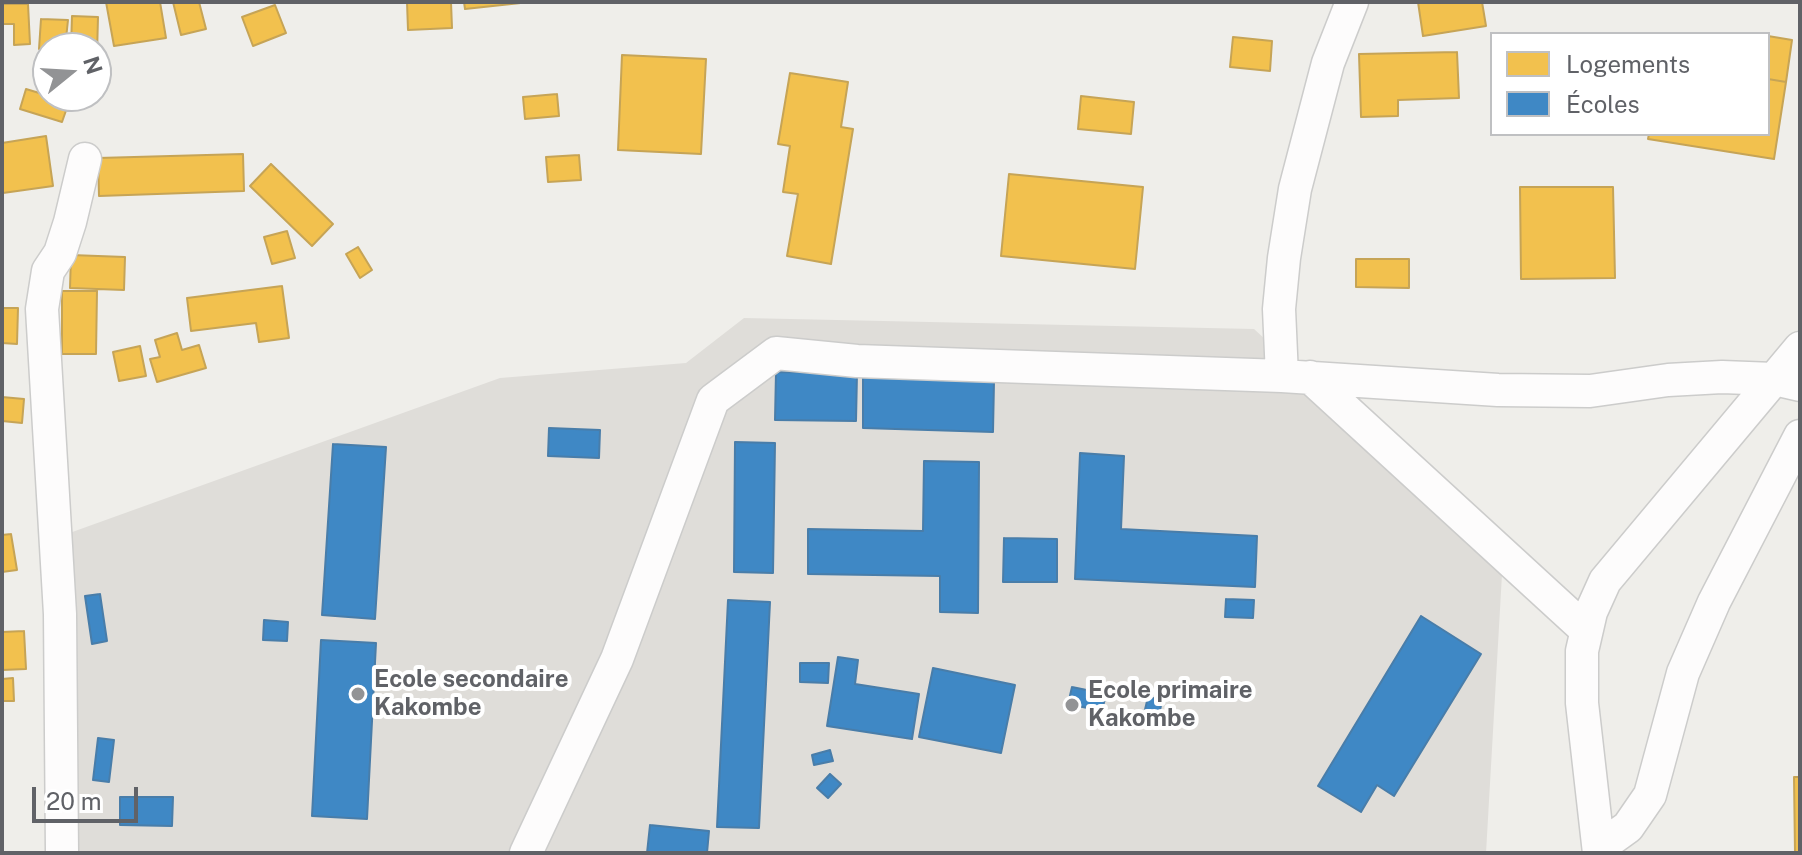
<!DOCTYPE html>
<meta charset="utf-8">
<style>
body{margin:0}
#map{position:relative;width:1802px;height:855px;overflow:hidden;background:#efeeea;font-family:"Public Sans",sans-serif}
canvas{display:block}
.frame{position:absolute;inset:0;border:4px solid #606267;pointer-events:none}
.legend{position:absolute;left:1490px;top:32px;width:280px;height:104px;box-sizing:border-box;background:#fff;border:2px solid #bfc0c2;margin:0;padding:10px 14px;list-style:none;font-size:24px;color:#606267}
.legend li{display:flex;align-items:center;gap:16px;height:40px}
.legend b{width:40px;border:2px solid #bfc0c2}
.north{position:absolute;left:32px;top:32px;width:80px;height:80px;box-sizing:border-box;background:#fff;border:2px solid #bfc0c2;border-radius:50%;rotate:72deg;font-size:22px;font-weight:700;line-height:32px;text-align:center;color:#606267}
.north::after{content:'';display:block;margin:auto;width:28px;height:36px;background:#929395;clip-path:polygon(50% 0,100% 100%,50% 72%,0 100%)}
.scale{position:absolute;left:32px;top:787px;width:106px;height:36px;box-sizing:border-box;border:4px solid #606267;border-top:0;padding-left:10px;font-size:24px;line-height:28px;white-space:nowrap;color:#606267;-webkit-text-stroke:6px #fff;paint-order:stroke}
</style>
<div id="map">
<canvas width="1802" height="855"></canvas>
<div class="frame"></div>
<ul class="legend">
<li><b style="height:22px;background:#f2c14e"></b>Logements</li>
<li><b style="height:22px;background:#3f88c5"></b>Écoles</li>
</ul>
<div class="north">N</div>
<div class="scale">20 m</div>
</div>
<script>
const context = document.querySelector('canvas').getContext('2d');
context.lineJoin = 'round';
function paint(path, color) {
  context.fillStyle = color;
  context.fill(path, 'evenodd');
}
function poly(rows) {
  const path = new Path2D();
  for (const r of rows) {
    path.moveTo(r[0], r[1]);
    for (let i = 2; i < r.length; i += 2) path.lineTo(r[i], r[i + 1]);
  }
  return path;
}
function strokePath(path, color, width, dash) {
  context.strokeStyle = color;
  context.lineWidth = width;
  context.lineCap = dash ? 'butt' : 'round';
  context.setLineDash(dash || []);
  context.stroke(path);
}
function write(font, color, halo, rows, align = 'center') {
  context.font = font + ' "Public Sans",sans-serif';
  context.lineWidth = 8;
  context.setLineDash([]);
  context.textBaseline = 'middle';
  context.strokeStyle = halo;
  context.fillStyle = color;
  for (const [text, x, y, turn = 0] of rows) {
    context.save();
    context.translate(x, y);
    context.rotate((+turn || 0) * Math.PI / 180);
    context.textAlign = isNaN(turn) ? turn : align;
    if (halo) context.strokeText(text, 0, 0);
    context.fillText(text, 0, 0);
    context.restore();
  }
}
paint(poly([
 [744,318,1254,329,1503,557,1486,853,68,853,64,535,500,378,686,363]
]), '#dfddd9');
const homes = poly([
 [106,2,160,2,166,38,114,46,106,2],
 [173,2,199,2,206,29,181,35,173,2],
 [407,2,451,2,452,28,408,30,407,2],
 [464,2,530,2,465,9,464,2],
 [1418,2,1482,2,1486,26,1423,36,1418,2],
 [2,4,28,4,30,44,14,45,14,24,2,24,2,4],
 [275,5,286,33,253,46,242,17,275,5],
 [72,16,98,17,97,55,96,48,71,48,72,16],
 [41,19,68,20,65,48,39,49,41,19],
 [1768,36,1792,40,1786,82,1768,79,1768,36],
 [1233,37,1272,41,1270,71,1230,67,1233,37],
 [1457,52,1459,98,1398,100,1398,116,1361,117,1359,54,1457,52],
 [622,55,706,59,701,154,618,150,622,55],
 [790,73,848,82,841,127,853,129,831,264,787,256,798,194,783,192,790,146,778,144,790,73],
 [1768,79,1786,82,1774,159,1648,139,1649,134,1768,134,1768,79],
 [26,89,69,102,62,122,20,109,26,89],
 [557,94,559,116,525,119,523,97,557,94],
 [1081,96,1134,102,1131,134,1078,129,1081,96],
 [46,136,53,186,3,193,2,143,46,136],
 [243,154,244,191,99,196,98,158,243,154],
 [579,155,581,180,548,182,546,157,579,155],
 [271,164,333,224,312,246,250,186,271,164],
 [1009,174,1143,187,1135,269,1001,256,1009,174],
 [1520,187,1613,187,1615,278,1521,279,1520,187],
 [287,231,295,258,272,264,264,237,287,231],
 [358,247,372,270,360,278,346,254,358,247],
 [71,255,125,257,124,290,70,288,71,255],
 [1356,259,1409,259,1409,288,1356,287,1356,259],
 [282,286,289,338,259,342,256,323,191,331,187,298,282,286],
 [62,291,97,291,96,354,62,354,62,291],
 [2,308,18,308,17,344,2,343,2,308],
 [177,333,182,350,199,345,206,368,157,382,150,359,160,357,155,340,177,333],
 [140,346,146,376,119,381,113,352,140,346],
 [2,397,24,399,22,423,2,421,2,397],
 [11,534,17,570,2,572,2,535,11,534],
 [24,631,26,669,2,670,2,632,24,631],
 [13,678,14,701,2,701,2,679,13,678],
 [1794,777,1800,777,1800,853,1795,853,1794,777]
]);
paint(homes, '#f2c14e');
strokePath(homes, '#c6a456', 2);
const schools = poly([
 [776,372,857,373,856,421,775,420,776,372],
 [863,377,994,381,993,432,863,428,863,377],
 [549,428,600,430,599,458,548,456,549,428],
 [735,442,775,443,773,573,734,572,735,442],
 [333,444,386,447,375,619,322,615,333,444],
 [1080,453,1124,456,1121,529,1257,536,1255,587,1075,579,1080,453],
 [924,461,979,462,978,613,940,612,940,576,808,574,808,529,923,531,924,461],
 [1004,538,1057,539,1057,582,1003,582,1004,538],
 [100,594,107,641,92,644,85,596,100,594],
 [1226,599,1254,600,1253,618,1225,617,1226,599],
 [728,600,770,602,759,828,717,827,728,600],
 [1421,616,1481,654,1394,796,1377,785,1361,812,1318,786,1421,616],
 [264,620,288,622,287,641,263,640,264,620],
 [321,640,376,643,367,819,312,816,321,640],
 [838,657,858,660,855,684,919,694,912,739,827,726,838,657],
 [800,663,829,663,828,683,800,682,800,663],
 [933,668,1015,685,1001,753,919,737,933,668],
 [1072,687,1106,694,1102,711,1068,704,1072,687],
 [1148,697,1162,700,1158,721,1143,718,1148,697],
 [98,738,114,740,109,782,93,780,98,738],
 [830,750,833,761,814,765,812,755,830,750],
 [830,774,841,784,828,798,817,788,830,774],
 [120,797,173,797,172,826,120,825,120,797],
 [650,825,709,831,707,853,647,853,650,825]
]);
paint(schools, '#3f88c5');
strokePath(schools, '#497da9', 2);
const minor = poly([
 [1282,376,1279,309,1284,258,1295,189,1328,63,1352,2],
 [1310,377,1586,630],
 [1599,848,1628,827,1650,795,1683,673,1714,602,1800,436],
 [62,853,60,614,42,309,48,271,60,253,70,222,85,159],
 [526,853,617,659,713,400,776,353,857,361,1282,376,1498,390,1590,391,1668,380,1722,377,1774,379,1800,385],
 [1599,853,1582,703,1582,651,1591,612,1605,581,1800,348]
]);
strokePath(minor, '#cccccb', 35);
strokePath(minor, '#fdfcfc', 32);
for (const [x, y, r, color] of [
 [358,694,8,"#929395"],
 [1072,705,8,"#929395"]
]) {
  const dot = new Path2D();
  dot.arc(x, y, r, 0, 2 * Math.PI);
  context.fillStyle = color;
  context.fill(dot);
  strokePath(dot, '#fff', 3);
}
write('bold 24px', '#606267', '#fff', [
 ["Ecole secondaire",374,680],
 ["Kakombe",374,708],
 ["Ecole primaire",1088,691],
 ["Kakombe",1088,719]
], 'left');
</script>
